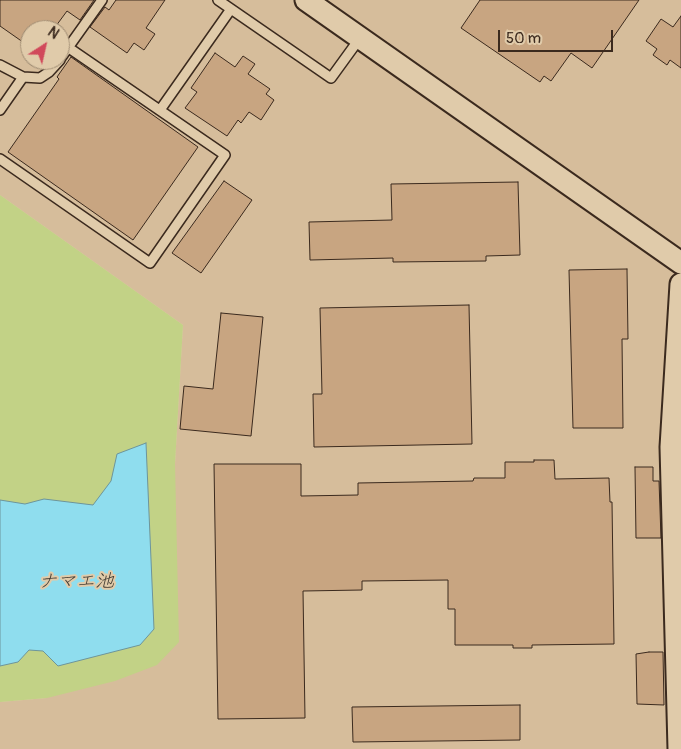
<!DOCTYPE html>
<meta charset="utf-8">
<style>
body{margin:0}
#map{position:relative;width:681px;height:749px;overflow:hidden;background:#e0cbaa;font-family:Pangolin,sans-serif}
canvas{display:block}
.north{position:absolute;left:20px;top:20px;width:50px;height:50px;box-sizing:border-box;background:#e0cbaa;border:1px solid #9e8b72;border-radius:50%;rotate:35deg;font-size:14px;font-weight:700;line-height:20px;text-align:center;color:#3b2a1e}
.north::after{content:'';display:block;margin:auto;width:18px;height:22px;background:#d1495b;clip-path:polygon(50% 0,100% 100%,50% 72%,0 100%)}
.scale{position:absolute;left:498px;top:30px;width:115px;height:22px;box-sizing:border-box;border:2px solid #3b2a1e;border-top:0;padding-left:6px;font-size:15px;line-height:18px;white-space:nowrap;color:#3b2a1e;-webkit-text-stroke:4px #e0cbaa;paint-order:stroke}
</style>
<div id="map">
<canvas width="681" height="749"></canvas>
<div class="north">N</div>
<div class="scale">50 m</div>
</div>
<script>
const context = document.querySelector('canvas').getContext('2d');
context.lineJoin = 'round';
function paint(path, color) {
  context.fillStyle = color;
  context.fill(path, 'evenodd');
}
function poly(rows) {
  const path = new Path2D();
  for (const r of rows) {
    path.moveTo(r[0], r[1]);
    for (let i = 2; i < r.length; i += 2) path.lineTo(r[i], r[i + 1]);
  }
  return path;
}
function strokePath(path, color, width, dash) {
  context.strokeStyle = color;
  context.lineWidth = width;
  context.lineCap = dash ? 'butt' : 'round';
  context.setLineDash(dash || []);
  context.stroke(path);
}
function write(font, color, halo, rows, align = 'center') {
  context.font = font + ' Pangolin,"Klee One",sans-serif';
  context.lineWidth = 4;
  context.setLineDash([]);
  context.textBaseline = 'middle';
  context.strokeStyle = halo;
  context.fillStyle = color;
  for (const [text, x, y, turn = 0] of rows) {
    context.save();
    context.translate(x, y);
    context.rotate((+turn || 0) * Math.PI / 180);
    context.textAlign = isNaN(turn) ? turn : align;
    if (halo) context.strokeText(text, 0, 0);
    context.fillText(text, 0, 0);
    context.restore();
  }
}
paint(poly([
 [0,0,681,0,681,749,0,749,0,702,47,698,175,464,183,325,0,195],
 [30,30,60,30,60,60,30,60]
]), '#d6bd9b');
paint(poly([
 [0,195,183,325,175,464,179,642,157,665,115,681,47,698,0,702]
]), '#c2d286');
const water = poly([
 [146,443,154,629,140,645,58,666,43,651,29,650,18,662,0,666,0,500,25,504,44,499,93,505,111,481,117,454,146,443]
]);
paint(water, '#8fddee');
strokePath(water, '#6d959b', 1);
const building = poly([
 [0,0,94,0,80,20,67,11,53,30,30,30,30,47,0,26,0,0],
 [116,0,165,0,146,28,155,34,144,50,134,43,127,53,90,27,105,7,109,10,116,0],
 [480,0,639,0,592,68,571,53,551,81,544,76,540,82,461,28,480,0],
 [681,16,681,68,670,60,667,65,653,55,657,49,646,41,661,19,673,27,681,16],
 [215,53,235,67,243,56,255,64,248,74,270,89,266,94,274,100,261,120,249,112,241,123,238,120,227,136,185,108,197,92,191,88,215,53],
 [71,57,198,147,133,240,8,152,59,79,57,77,71,57],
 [224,181,252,200,201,273,172,253,224,181],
 [518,182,520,255,486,256,486,261,393,262,393,258,310,260,309,222,392,220,391,184,518,182],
 [627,269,628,339,622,339,623,428,573,428,569,270,627,269],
 [469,305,472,444,314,447,313,394,322,394,320,308,469,305],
 [221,313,263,317,251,436,180,429,184,386,213,389,221,313],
 [534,460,554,460,555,479,609,478,610,502,612,502,614,644,532,645,532,648,513,648,513,645,455,645,455,609,448,609,448,580,362,581,362,590,303,591,305,718,218,719,214,464,301,464,301,496,358,495,358,483,473,481,474,478,505,478,505,462,534,462,534,460],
 [635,467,653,467,653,481,659,481,661,538,636,538,635,467],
 [649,652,663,652,664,705,637,704,636,654,649,652],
 [520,705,520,740,353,742,352,707,520,705]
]);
paint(building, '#c8a581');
strokePath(building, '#3b2a1e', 1);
const service = poly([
 [218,0,331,78,360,38],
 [60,59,102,0],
 [0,65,23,77],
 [0,110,23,77,40,78,49,72,60,60],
 [160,110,231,9],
 [0,159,150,263,225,155,69,48]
]);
const tertiary = poly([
 [306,0,681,263],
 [679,749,671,447,681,284]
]);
strokePath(service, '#3b2a1e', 12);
strokePath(tertiary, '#3b2a1e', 25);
strokePath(service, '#e0cbaa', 9);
strokePath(tertiary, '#e0cbaa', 21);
write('italic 19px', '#433c33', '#e0cbaa', [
 ["ナマエ池",76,582]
]);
</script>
